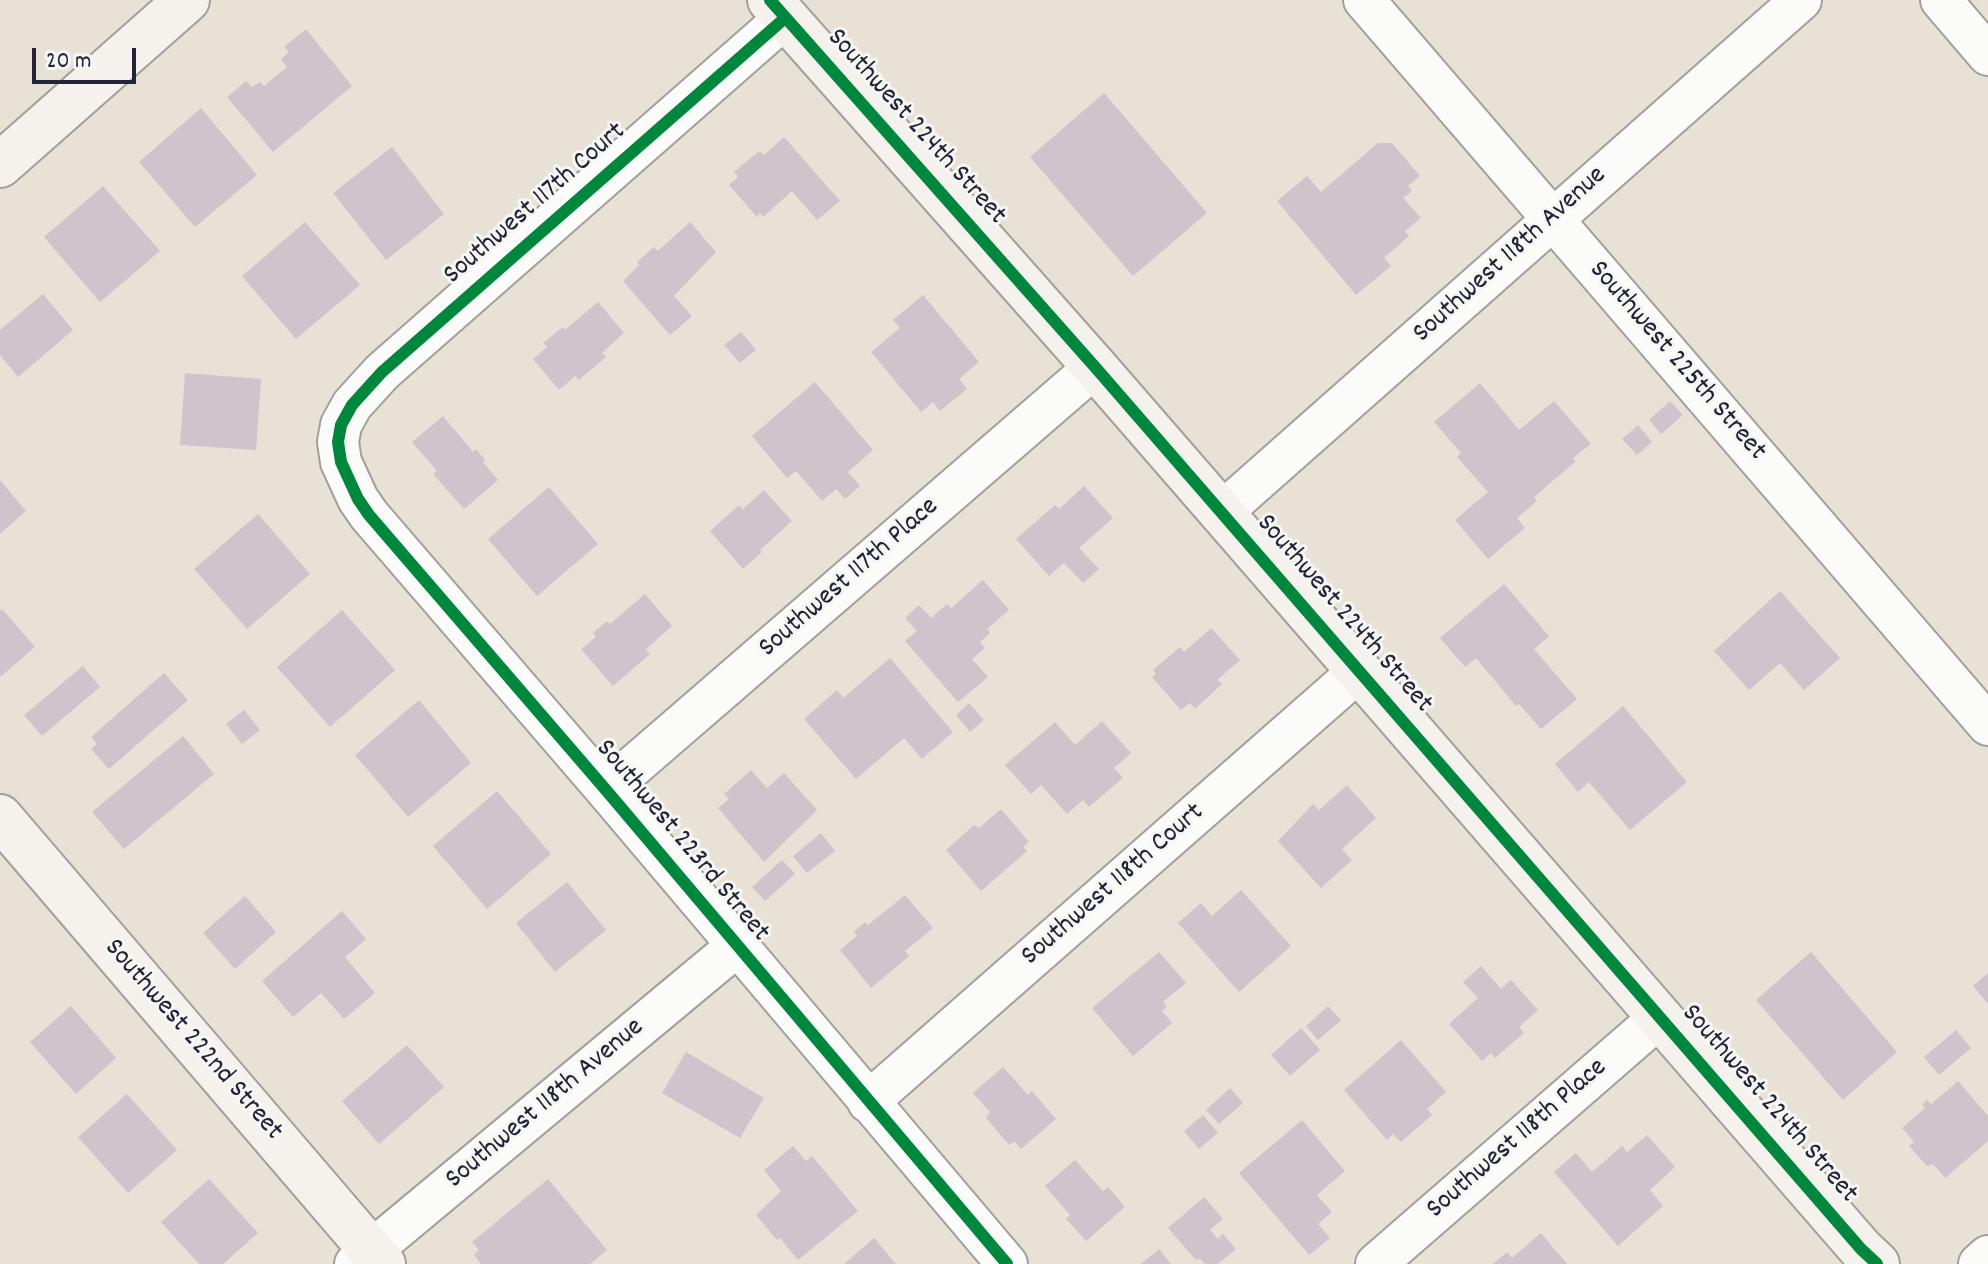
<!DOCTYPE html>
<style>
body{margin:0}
#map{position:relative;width:1988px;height:1264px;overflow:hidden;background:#e7e2d5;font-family:Dekko,sans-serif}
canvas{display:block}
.scale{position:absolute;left:32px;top:48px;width:104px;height:36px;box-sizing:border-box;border:4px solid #22223b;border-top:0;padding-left:10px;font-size:24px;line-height:28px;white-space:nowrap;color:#22223b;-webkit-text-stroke:6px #f6f6f2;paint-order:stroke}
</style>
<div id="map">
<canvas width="1988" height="1264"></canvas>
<div class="scale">20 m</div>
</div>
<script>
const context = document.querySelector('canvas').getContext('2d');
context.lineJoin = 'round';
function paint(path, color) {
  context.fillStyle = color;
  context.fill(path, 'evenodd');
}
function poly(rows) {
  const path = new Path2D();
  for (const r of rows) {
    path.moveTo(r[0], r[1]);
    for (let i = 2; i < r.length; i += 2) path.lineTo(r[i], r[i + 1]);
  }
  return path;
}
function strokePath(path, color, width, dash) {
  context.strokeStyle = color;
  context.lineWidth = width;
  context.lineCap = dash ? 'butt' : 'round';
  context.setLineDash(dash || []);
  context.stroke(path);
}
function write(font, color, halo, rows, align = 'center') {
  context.font = font + ' Dekko,sans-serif';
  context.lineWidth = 6;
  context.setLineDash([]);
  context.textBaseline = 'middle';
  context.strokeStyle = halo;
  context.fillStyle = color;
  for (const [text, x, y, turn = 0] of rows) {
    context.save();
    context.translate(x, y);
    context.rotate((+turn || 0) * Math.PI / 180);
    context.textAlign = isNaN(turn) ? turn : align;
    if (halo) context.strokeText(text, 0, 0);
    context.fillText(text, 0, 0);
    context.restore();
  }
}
paint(poly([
 [306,29,352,86,273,152,227,97,246,81,252,87,260,82,264,86,287,67,281,59,289,52,284,47],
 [1104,93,1207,213,1133,276,1030,157],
 [201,108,257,175,195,227,139,162],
 [784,137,840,201,817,220,792,191,763,217,760,213,757,217,729,185,738,177,734,172,759,151,764,155],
 [1378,143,1392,143,1420,176,1408,186,1412,191,1403,198,1421,218,1405,231,1409,236,1384,258,1391,266,1356,295,1277,201,1307,176,1321,192],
 [392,147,444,214,386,260,333,193],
 [103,186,160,251,100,302,44,237],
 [305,222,360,285,296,339,242,276],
 [690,222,716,252,674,296,692,316,670,335,623,281,639,265,637,262,654,247,658,251],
 [43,294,73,330,18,377,0,355,0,330],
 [923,295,979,362,959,379,967,389,940,411,933,402,921,412,871,352,900,328,893,320],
 [598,302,624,333,602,353,606,357,579,380,575,376,559,390,533,359,547,347,543,343,563,327,565,330],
 [741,332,756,350,740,363,724,345],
 [185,373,261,379,256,450,180,445],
 [815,382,873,450,848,472,860,486,845,499,836,489,822,501,796,471,787,478,752,436],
 [1480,383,1519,430,1554,401,1591,444,1573,458,1576,461,1534,497,1537,501,1517,518,1525,528,1488,559,1455,520,1488,492,1457,457,1461,453,1434,422],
 [1670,401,1683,415,1661,434,1649,420],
 [443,416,473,452,476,449,485,460,483,462,498,480,464,509,433,474,437,471,412,442],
 [1638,425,1652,442,1637,455,1622,439],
 [0,480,26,511,0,534],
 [1084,486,1113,518,1079,548,1099,569,1083,583,1064,563,1049,576,1016,539,1055,505,1059,509],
 [549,487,598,544,537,596,488,539],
 [764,490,792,521,760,550,762,552,743,569,710,531,739,505,743,509],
 [258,514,310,574,247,629,194,569],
 [983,580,1009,610,987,629,990,633,980,642,985,648,972,659,988,677,958,702,905,641,917,631,905,618,919,605,931,618,947,604,951,608],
 [1504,584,1549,636,1534,649,1577,699,1541,729,1519,704,1516,706,1476,658,1465,667,1440,638],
 [1780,591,1840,658,1804,690,1780,663,1749,690,1714,651],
 [645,594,672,626,646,649,650,654,613,686,581,649,596,637,593,633,607,621,610,624],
 [2,609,35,647,0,677,0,611],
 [342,610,395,670,330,727,277,667],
 [1211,628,1240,660,1217,680,1222,684,1195,709,1190,703,1181,710,1152,677,1156,674,1153,670,1180,647,1184,652],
 [890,658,953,732,922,759,904,738,856,779,804,719,837,690,843,698],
 [83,666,100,687,42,736,24,715],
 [164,673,188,700,109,769,91,749,97,744,91,737],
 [419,700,471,763,408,817,355,755],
 [969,703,984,720,970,732,956,715],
 [1623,706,1687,782,1630,830,1589,782,1578,792,1555,764],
 [244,710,260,730,242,744,226,724],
 [1102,721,1131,753,1114,768,1123,778,1089,807,1083,800,1067,814,1041,785,1031,794,1005,765,1055,722,1075,745],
 [183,736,214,774,124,849,92,812],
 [751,770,767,788,784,773,817,810,764,862,718,808,729,799,724,794],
 [1347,785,1376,818,1342,849,1352,860,1321,888,1278,841,1313,804,1319,810],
 [497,791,551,854,487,909,433,846],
 [1001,809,1029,842,1023,847,1027,851,981,891,946,850,974,825,979,828],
 [821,833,835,851,807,873,793,856],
 [782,860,795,874,765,901,752,887],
 [567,882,606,930,555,972,516,923],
 [1241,890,1291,946,1239,992,1178,923,1201,903,1212,916],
 [905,895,933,928,905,951,909,956,871,988,840,950,857,936,854,932,865,922,868,925],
 [245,896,276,932,235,969,203,933],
 [342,911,366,939,345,957,375,993,344,1019,321,993,293,1017,262,981],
 [1159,952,1186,983,1163,1002,1167,1007,1162,1011,1172,1023,1133,1056,1092,1008],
 [1811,952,1897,1052,1843,1100,1756,1000],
 [1481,966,1501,989,1511,980,1538,1010,1519,1027,1524,1033,1495,1058,1491,1053,1482,1061,1449,1024,1478,998,1463,982],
 [1988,973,1988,1004,1973,986],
 [71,1006,116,1058,76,1094,30,1042],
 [1328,1006,1341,1020,1318,1040,1306,1026],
 [1301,1028,1320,1050,1290,1076,1271,1055],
 [1956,1030,1971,1048,1939,1075,1924,1057],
 [1401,1040,1446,1092,1427,1109,1432,1115,1401,1142,1393,1134,1387,1140,1344,1090],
 [407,1045,444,1087,379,1144,342,1101],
 [686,1052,764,1098,740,1138,662,1093],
 [1003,1067,1028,1095,1032,1091,1056,1119,1021,1149,1014,1141,1009,1145,986,1118,990,1112,973,1093],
 [1958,1081,1988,1116,1988,1141,1945,1178,1933,1164,1927,1166,1909,1146,1914,1142,1902,1128,1925,1108,1922,1105,1927,1100,1931,1104],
 [1230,1088,1243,1103,1219,1124,1206,1110],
 [127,1094,177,1150,128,1193,78,1137],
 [1203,1115,1218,1133,1199,1149,1184,1131],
 [1302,1120,1345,1171,1317,1195,1332,1212,1318,1224,1330,1238,1309,1255,1239,1173],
 [1647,1135,1675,1167,1650,1190,1663,1206,1618,1246,1554,1172,1576,1153,1592,1172,1622,1146,1627,1152],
 [793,1146,806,1161,812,1156,858,1211,798,1260,780,1238,777,1240,756,1215,781,1191,764,1170],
 [1075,1160,1103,1191,1108,1187,1125,1207,1086,1241,1066,1219,1070,1215,1045,1186],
 [209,1179,258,1233,223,1264,199,1264,161,1222],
 [548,1179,607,1250,590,1264,481,1264,474,1255,479,1250,472,1242],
 [1204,1197,1223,1219,1210,1230,1218,1239,1223,1234,1236,1249,1218,1264,1205,1264,1200,1259,1196,1260,1168,1228],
 [1541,1233,1567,1264,1493,1264,1507,1252,1512,1258],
 [874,1238,896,1264,844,1264],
 [1159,1249,1171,1264,1141,1264]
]), '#cec4cc');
const street = poly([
 [1364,0,1988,725],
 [1941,0,1988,55],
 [785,18,382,372,352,405,341,425,338,442,341,462,358,499,369,515,606,790,1007,1264],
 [1221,513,1801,0],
 [606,790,1095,367],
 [868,1102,1359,671],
 [355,1264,737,946],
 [1376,1264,1660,1017],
 [1979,1264,1988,1256]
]);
const secondary = poly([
 [770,0,1095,367,1861,1249,1877,1264],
 [0,165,187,0],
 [0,817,383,1264]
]);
strokePath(street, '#a29f9b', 44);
strokePath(secondary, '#a29f9b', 48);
strokePath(street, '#fbfbf9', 40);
strokePath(secondary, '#f5f2ee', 44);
strokePath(poly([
 [770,0,1095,367,1861,1249,1877,1264],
 [785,18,382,372,352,405,341,425,338,442,341,462,358,499,369,515,606,790,1007,1264]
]), '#00873e', 12);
write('28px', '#22223b', '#f6f6f2', [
 ["Southwest 224th Street",915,128,48],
 ["Southwest 117th Court",536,205,-41],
 ["Southwest 118th Avenue",1511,256,-42],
 ["Southwest 225th Street",1676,362,49],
 ["Southwest 117th Place",850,579,-41],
 ["Southwest 224th Street",1343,615,49],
 ["Southwest 223rd Street",681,842,50],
 ["Southwest 118th Court",1114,886,-41],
 ["Southwest 222nd Street",192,1041,49],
 ["Southwest 118th Avenue",546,1105,-40],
 ["Southwest 224th Street",1768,1105,49],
 ["Southwest 118th Place",1518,1140,-41]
]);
</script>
